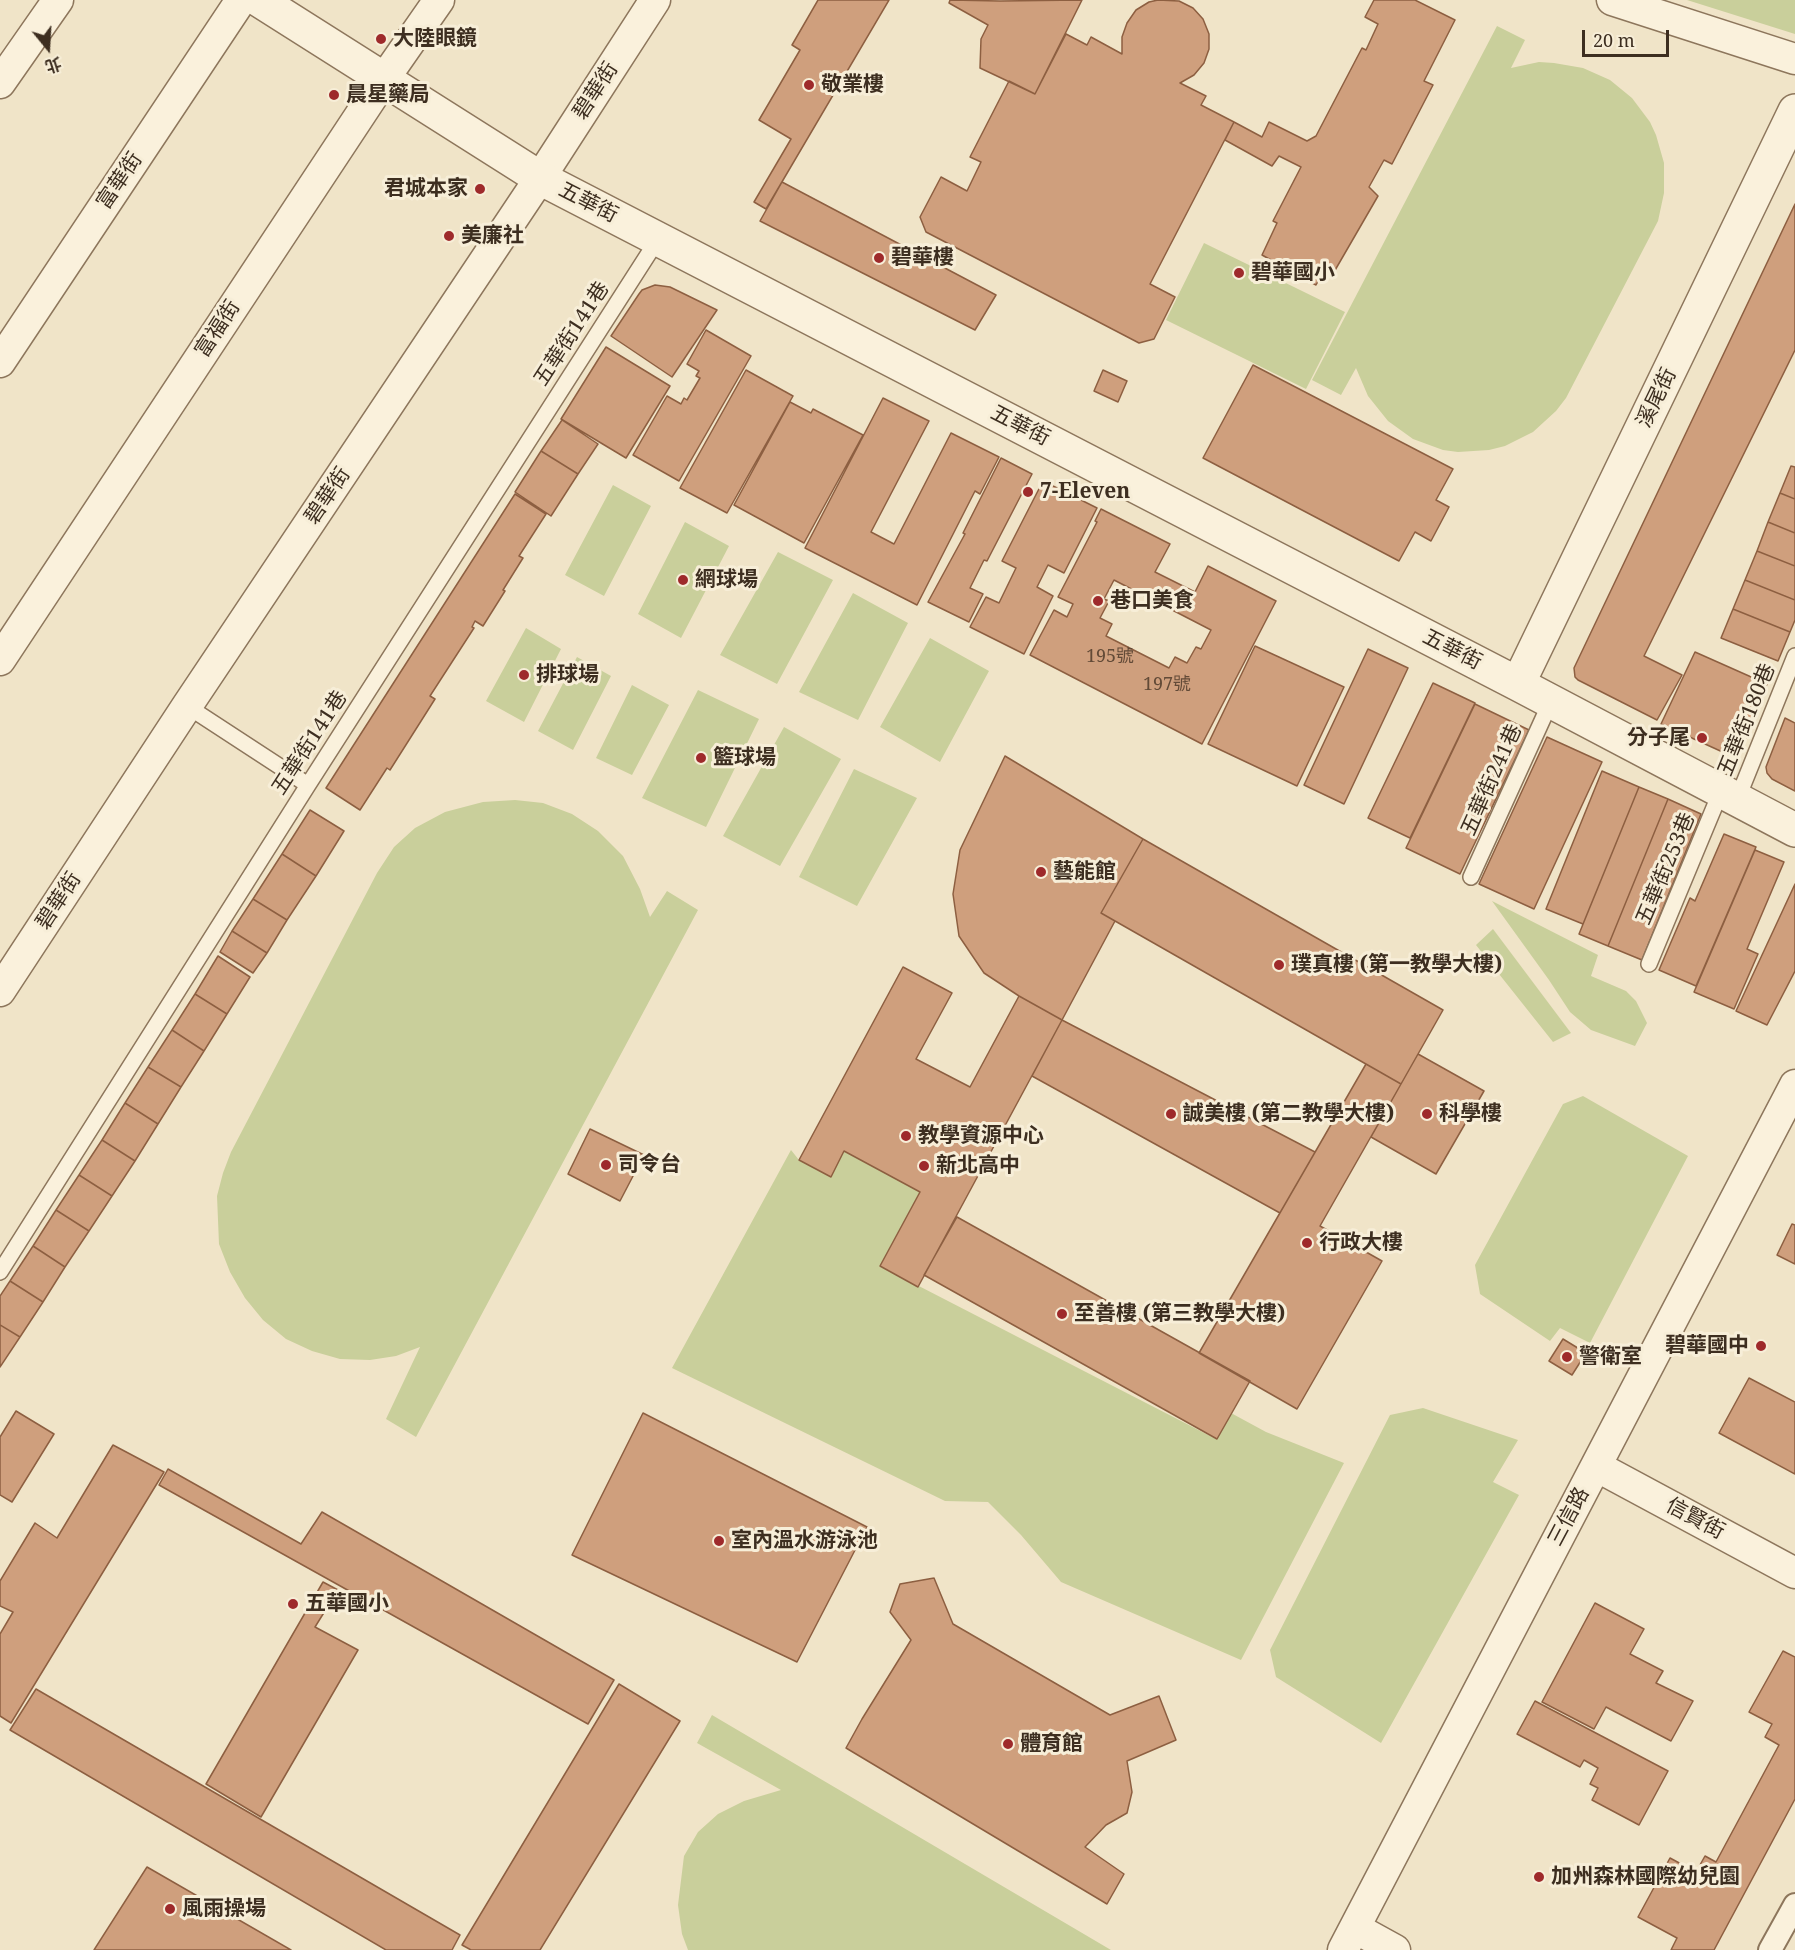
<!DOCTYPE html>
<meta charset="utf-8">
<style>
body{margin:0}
#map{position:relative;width:1795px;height:1950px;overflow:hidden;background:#f0e4c8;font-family:"Noto Serif","Noto Sans TC",serif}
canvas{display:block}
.north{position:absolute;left:18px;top:18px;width:60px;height:60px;-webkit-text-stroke:4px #f7eed8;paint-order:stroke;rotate:162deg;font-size:16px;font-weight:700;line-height:24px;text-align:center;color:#3d2e20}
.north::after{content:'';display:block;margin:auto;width:21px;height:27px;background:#3d2e20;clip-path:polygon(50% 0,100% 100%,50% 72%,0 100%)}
.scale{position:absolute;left:1582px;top:30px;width:87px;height:27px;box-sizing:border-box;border:3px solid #3d2e20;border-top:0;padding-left:8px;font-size:18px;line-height:21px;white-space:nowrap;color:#3d2e20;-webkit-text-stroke:4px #f7eed8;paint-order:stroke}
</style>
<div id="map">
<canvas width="1795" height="1950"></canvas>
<div class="north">北</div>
<div class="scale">20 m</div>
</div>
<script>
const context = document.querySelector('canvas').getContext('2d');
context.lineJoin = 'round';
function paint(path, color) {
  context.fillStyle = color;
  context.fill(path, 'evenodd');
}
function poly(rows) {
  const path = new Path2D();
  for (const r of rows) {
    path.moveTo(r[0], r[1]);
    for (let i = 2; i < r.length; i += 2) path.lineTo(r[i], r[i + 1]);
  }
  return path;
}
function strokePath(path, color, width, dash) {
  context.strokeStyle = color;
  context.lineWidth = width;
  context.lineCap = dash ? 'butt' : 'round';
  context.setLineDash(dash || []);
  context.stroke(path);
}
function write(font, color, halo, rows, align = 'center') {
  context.font = font + ' "Noto Serif","Noto Sans TC",serif';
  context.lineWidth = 6;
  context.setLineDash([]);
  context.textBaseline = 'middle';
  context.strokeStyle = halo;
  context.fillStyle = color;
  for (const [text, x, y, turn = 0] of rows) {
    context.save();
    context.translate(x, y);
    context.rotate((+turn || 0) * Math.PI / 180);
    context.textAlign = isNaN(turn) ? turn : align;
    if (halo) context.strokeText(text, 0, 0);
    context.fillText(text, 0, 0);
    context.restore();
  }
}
paint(poly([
 [1687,0,1795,0,1795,34],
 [1497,26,1525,40,1511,68,1539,62,1554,63,1583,68,1610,80,1632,98,1650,122,1656,135,1664,163,1664,193,1658,221,1566,398,1556,411,1533,432,1505,446,1489,450,1458,452,1443,450,1413,439,1388,421,1368,396,1356,368,1341,395,1312,380],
 [1204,243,1345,312,1306,389,1166,320],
 [613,485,651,506,604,596,565,575],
 [685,522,729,546,681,638,638,614],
 [778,552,833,580,777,684,720,655],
 [853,593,908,623,858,720,799,692],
 [526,628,561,649,524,722,486,701],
 [930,638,989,671,940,762,880,727],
 [577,657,611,676,573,750,538,731],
 [632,685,669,705,632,775,596,758],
 [698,690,759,719,706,827,642,798],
 [784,727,841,759,780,866,723,836],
 [854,769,917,798,857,906,799,877],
 [515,800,543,803,572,814,598,831,623,856,640,889,650,917,667,891,698,910,416,1437,386,1419,420,1347,396,1356,370,1360,340,1359,312,1351,286,1339,263,1320,245,1298,230,1272,219,1244,217,1196,223,1173,231,1152,377,873,394,847,415,828,445,812,483,802],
 [1492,901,1598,955,1591,976,1626,991,1636,1001,1647,1023,1635,1046,1591,1030,1570,1012,1549,980],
 [1493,929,1571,1033,1553,1042,1476,945],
 [1583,1096,1688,1156,1590,1343,1560,1328,1550,1341,1480,1294,1475,1265,1563,1104],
 [791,1150,799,1160,830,1176,844,1151,920,1192,880,1266,1216,1439,1231,1413,1266,1432,1344,1463,1241,1660,1061,1582,1021,1535,988,1502,945,1501,672,1368],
 [1423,1408,1518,1440,1493,1482,1519,1495,1381,1743,1276,1677,1270,1650,1390,1415],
 [712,1715,1111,1950,688,1950,682,1934,678,1905,684,1856,698,1832,718,1814,744,1801,781,1790,697,1743]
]), '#c9cf9b');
const building = poly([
 [818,0,889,0,766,209,754,202,791,139,759,120,800,50,792,45,818,0],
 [950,0,1000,1,1082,0,1035,94,980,68,981,39,988,25,949,3,950,0],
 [1158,0,1179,1,1193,8,1203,19,1209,34,1209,49,1204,63,1194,75,1180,83,1206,96,1201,105,1234,122,1150,284,1175,297,1154,339,1139,343,926,232,920,217,941,177,967,191,981,162,970,157,1009,81,1035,94,1066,34,1087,45,1091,37,1122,54,1122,37,1127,23,1136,10,1149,2,1158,0],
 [1374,0,1415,0,1455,20,1424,81,1433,85,1392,164,1384,160,1369,187,1378,196,1334,272,1326,267,1316,285,1262,255,1277,223,1273,221,1301,167,1279,156,1272,166,1225,140,1234,122,1262,137,1269,122,1307,141,1316,136,1362,48,1366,50,1378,24,1365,17,1374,0],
 [782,182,996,295,975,330,760,221,782,182],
 [1795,204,1795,350,1644,656,1682,675,1657,720,1578,680,1575,677,1574,668,1795,204],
 [655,285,670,287,717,310,672,377,611,336,639,294,642,290,655,285],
 [706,330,751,356,679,481,633,455,667,396,681,404,684,398,687,400,700,378,696,376,699,371,687,364,706,330],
 [606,347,670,386,626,458,561,419,606,347],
 [1253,365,1453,469,1436,500,1449,507,1431,541,1415,532,1399,561,1203,458,1253,365],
 [746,370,793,396,727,513,680,488,746,370],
 [1103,370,1127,381,1118,402,1094,391,1103,370],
 [883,398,929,421,871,532,894,544,951,433,999,457,980,494,975,491,917,605,805,548,883,398],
 [790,402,811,413,813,409,863,435,804,543,734,505,790,402],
 [562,420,598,444,578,474,541,451,562,420],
 [541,451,578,474,551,516,515,492,541,451],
 [1001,458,1032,474,987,561,984,560,970,588,983,594,969,622,928,602,965,534,963,533,1001,458],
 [1791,466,1795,467,1795,499,1780,493,1791,466],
 [1043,481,1097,508,1064,573,1048,565,1037,587,1053,596,1024,654,970,627,986,597,999,603,1016,568,1002,561,1043,481],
 [1780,493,1795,499,1795,533,1768,522,1780,493],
 [515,494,546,514,519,556,523,558,503,590,505,591,483,626,475,621,472,627,474,628,430,696,435,699,390,770,387,768,360,810,326,788,515,494],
 [1101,509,1170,544,1155,572,1195,592,1208,566,1276,601,1202,744,1030,655,1054,610,1067,617,1073,604,1058,597,1097,522,1095,521,1101,509],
 [1114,580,1211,630,1201,649,1196,647,1187,663,1175,657,1169,668,1106,636,1112,624,1100,618,1109,601,1104,599,1114,580],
 [1768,522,1795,533,1795,566,1757,551,1768,522],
 [1757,551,1795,566,1795,600,1745,580,1757,551],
 [1745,580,1795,600,1795,620,1790,632,1733,609,1745,580],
 [1733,609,1790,632,1778,661,1721,638,1733,609],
 [1255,646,1344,687,1297,786,1208,744,1255,646],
 [1368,649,1408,668,1344,804,1304,785,1368,649],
 [1695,652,1767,684,1742,748,1738,752,1727,754,1661,724,1695,652],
 [1433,683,1475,703,1410,838,1368,818,1433,683],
 [1475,704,1529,730,1460,874,1406,848,1475,704],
 [1785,718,1795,723,1795,791,1772,779,1767,773,1766,767,1785,718],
 [1547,737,1602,762,1534,909,1479,884,1547,737],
 [1005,756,1143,839,1101,913,1115,921,1062,1020,1019,996,984,973,959,936,953,894,960,850,1005,756],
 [1602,771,1639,787,1583,924,1546,909,1602,771],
 [1639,787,1668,799,1608,946,1579,934,1639,787],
 [1668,799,1701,814,1642,960,1608,946,1668,799],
 [310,810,344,831,316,876,282,854,310,810],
 [1724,834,1756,847,1696,986,1659,970,1690,898,1695,901,1724,834],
 [1143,839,1443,1010,1401,1084,1101,913,1143,839],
 [1755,850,1784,862,1747,949,1758,954,1734,1009,1694,992,1755,850],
 [282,854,316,876,287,920,253,899,282,854],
 [1795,884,1795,971,1767,1025,1736,1011,1795,884],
 [253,899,287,920,267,953,232,931,253,899],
 [232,931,267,953,253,973,220,952,232,931],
 [218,956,250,977,227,1014,195,994,218,956],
 [903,967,952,993,916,1059,970,1087,1019,996,1062,1020,918,1287,880,1266,920,1192,844,1151,831,1177,799,1160,903,967],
 [195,994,227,1014,204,1051,172,1030,195,994],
 [1062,1020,1315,1152,1280,1213,1032,1076,1062,1020],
 [172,1030,204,1051,181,1087,148,1067,172,1030],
 [1418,1054,1484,1091,1436,1174,1371,1137,1418,1054],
 [1366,1064,1401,1084,1320,1226,1382,1261,1297,1409,1199,1353,1366,1064],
 [148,1067,181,1087,158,1124,125,1103,148,1067],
 [125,1103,158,1124,135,1161,102,1140,125,1103],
 [590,1129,644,1155,620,1201,568,1174,590,1129],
 [102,1140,135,1161,112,1196,79,1175,102,1140],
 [79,1175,112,1196,89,1231,56,1210,79,1175],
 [56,1210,89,1231,65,1267,33,1246,56,1210],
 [957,1217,1250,1381,1217,1439,924,1275,957,1217],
 [1792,1224,1795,1225,1795,1264,1777,1255,1792,1224],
 [33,1246,65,1267,43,1302,10,1281,33,1246],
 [10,1281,43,1302,20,1337,0,1325,0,1296,10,1281],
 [0,1325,20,1337,0,1367,0,1325],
 [1563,1339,1586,1353,1572,1375,1549,1361,1563,1339],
 [1749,1378,1795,1402,1795,1474,1719,1433,1749,1378],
 [16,1411,54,1434,12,1502,0,1495,0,1437,16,1411],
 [643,1413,867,1527,797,1662,572,1555,643,1413],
 [113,1445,164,1472,11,1723,0,1716,0,1634,13,1612,0,1606,0,1581,35,1523,57,1538,113,1445],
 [168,1469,301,1544,322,1512,614,1680,588,1724,159,1485,168,1469],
 [934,1578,953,1624,1110,1715,1159,1696,1176,1740,1127,1761,1132,1792,1127,1813,1106,1825,1085,1847,1124,1874,1107,1904,846,1748,862,1719,911,1640,890,1612,900,1584,934,1578],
 [323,1582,338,1590,315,1627,358,1650,261,1817,206,1784,323,1582],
 [1595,1603,1644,1629,1630,1654,1663,1671,1656,1683,1693,1701,1671,1741,1606,1707,1594,1729,1542,1702,1595,1603],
 [1783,1651,1795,1657,1795,1799,1714,1950,1671,1950,1677,1938,1638,1917,1670,1858,1696,1872,1705,1856,1716,1862,1779,1745,1765,1737,1772,1724,1749,1712,1783,1651],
 [619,1684,680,1721,540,1950,471,1950,462,1945,619,1684],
 [36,1689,460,1935,452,1950,386,1950,10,1730,36,1689],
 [1535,1701,1668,1771,1639,1825,1592,1800,1598,1788,1590,1784,1598,1768,1584,1760,1580,1767,1517,1734,1535,1701],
 [147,1867,291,1950,94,1950,147,1867]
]);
paint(building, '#cf9f7d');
strokePath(building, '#8d5f41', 1.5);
const service = poly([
 [187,706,308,785],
 [1737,800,1795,656],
 [1471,877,1551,701],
 [1649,964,1721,791],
 [0,1272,308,785,658,239]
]);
const pedestrian = poly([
 [1770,1950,1795,1905]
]);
const minor = poly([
 [1612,0,1795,59],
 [0,83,58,0],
 [0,362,241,0],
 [0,660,384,79,439,0],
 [0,991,187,706,540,178,655,0],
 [1596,1466,1795,1573],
 [1355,1928,1395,1950],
 [1343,1950,1795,1085]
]);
const tertiary = poly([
 [259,0,540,178,1518,684,1795,830],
 [1518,684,1795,111]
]);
strokePath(service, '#8d765c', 18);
strokePath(pedestrian, '#8d765c', 26);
strokePath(minor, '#8d765c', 33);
strokePath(tertiary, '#8d765c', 36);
strokePath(service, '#faf1dc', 15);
strokePath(pedestrian, '#faf1dc', 22);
strokePath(minor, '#faf1dc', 30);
strokePath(tertiary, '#faf1dc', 33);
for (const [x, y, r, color] of [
 [381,39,6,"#9e2a2b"],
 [809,85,6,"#9e2a2b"],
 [334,95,6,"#9e2a2b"],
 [480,189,6,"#9e2a2b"],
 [449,236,6,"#9e2a2b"],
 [879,258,6,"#9e2a2b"],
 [1239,273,6,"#9e2a2b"],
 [1028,492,6,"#9e2a2b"],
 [683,580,6,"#9e2a2b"],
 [1098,601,6,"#9e2a2b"],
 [524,675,6,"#9e2a2b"],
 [1702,738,6,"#9e2a2b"],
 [701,758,6,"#9e2a2b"],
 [1041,872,6,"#9e2a2b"],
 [1279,965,6,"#9e2a2b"],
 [1171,1114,6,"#9e2a2b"],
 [1427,1114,6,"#9e2a2b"],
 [906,1136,6,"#9e2a2b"],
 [606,1165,6,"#9e2a2b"],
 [924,1166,6,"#9e2a2b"],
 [1307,1243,6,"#9e2a2b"],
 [1062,1314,6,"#9e2a2b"],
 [1761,1346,6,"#9e2a2b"],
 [1567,1357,6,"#9e2a2b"],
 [719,1541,6,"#9e2a2b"],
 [293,1604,6,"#9e2a2b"],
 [1008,1744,6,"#9e2a2b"],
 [1539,1877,6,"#9e2a2b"],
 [170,1909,6,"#9e2a2b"]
]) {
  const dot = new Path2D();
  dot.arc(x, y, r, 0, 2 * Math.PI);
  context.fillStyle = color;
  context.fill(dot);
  strokePath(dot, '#f7eed8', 2);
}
write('18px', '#624a37', null, [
 ["195號",1110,657],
 ["197號",1167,685]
]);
write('bold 21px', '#3d2e20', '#f7eed8', [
 ["大陸眼鏡",393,39],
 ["敬業樓",821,85],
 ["晨星藥局",346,95],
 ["君城本家",468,189,"right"],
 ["美廉社",461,236],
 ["碧華樓",891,258],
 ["碧華國小",1251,273],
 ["7-Eleven",1040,492],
 ["網球場",695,580],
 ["巷口美食",1110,601],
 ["排球場",536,675],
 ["分子尾",1690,738,"right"],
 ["籃球場",713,758],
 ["藝能館",1053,872],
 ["璞真樓 (第一教學大樓)",1291,965],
 ["誠美樓 (第二教學大樓)",1183,1114],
 ["科學樓",1439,1114],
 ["教學資源中心",918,1136],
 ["司令台",618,1165],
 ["新北高中",936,1166],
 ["行政大樓",1319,1243],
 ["至善樓 (第三教學大樓)",1074,1314],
 ["碧華國中",1749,1346,"right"],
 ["警衛室",1579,1357],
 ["室內溫水游泳池",731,1541],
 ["五華國小",305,1604],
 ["體育館",1020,1744],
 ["加州森林國際幼兒園",1551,1877],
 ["風雨操場",182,1909]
], 'left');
write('21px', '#3d2e20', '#f7eed8', [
 ["碧華街",596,91,-57],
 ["富華街",120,181,-56],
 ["五華街",588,203,27],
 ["富福街",218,329,-57],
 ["五華街141巷",572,334,-57],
 ["溪尾街",1657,398,-64],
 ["五華街",1020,426,27],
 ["碧華街",328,496,-56],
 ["五華街",1452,650,27],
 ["五華街180巷",1747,720,-68],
 ["五華街141巷",310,743,-57],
 ["五華街241巷",1492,780,-66],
 ["五華街253巷",1666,869,-67],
 ["碧華街",59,901,-57],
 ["三信路",1569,1517,-62],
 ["信賢街",1695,1519,28]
]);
</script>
